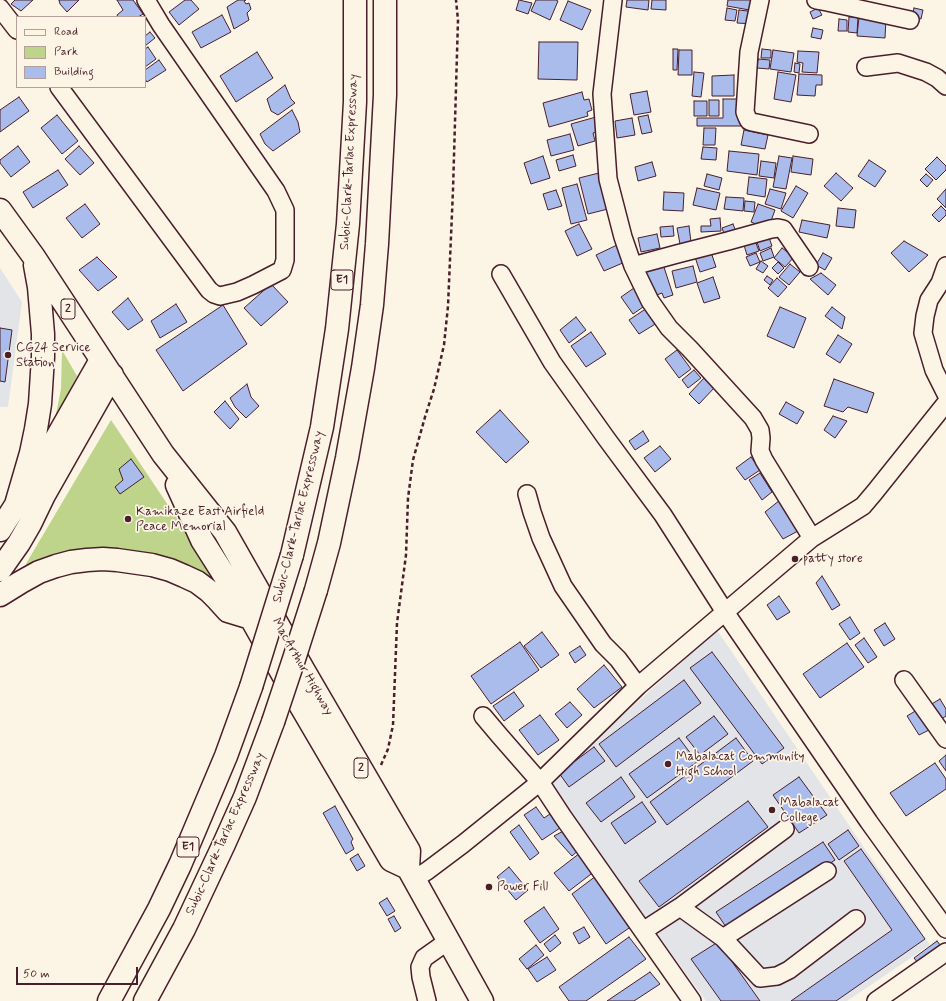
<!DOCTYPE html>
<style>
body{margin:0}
#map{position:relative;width:946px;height:1001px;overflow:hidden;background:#fcf5e5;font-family:Mynerve,sans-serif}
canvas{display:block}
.legend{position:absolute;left:16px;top:16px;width:130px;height:72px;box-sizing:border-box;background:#fcf5e5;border:1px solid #b59f9b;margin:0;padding:5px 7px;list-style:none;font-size:12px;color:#4a1f2b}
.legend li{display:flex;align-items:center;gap:8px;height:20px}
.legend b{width:20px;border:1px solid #b59f9b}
.scale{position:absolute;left:16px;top:967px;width:122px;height:18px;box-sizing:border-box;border:2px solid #4a1f2b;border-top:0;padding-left:5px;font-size:12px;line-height:14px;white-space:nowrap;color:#4a1f2b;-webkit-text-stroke:3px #fcf5e5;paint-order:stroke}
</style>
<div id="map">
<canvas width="946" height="1001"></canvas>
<ul class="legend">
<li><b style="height:5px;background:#fcf5e5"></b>Road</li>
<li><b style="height:11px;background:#bed48a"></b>Park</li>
<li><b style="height:11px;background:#aabceb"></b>Building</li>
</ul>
<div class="scale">50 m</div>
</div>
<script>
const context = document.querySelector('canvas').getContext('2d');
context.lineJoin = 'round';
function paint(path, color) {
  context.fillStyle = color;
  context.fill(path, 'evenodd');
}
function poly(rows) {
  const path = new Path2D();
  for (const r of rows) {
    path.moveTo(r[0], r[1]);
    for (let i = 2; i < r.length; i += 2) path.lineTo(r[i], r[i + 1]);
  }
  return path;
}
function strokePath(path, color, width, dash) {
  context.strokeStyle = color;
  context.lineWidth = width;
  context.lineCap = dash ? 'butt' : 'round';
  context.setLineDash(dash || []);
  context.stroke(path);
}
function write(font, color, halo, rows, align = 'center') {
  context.font = font + ' Mynerve,sans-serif';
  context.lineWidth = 3.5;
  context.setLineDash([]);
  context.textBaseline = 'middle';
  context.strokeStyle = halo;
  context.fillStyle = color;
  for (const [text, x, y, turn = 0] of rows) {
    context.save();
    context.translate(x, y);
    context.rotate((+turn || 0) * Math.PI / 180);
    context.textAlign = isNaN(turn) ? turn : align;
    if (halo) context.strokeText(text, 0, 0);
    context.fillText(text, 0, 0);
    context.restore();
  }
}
paint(poly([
 [0,268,22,302,8,407,0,407],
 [717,630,930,945,847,1001,706,1001,547,784]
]), '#e3e4e7');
paint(poly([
 [62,350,77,376,54,424,61,389],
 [111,420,176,517,218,584,180,564,21,575,27,562]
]), '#bed48a');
const building = poly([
 [15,0,33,0,21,11,11,4,15,0],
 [59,0,79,0,67,12,60,4,59,0],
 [117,0,133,0,143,14,138,17,118,17,117,15,123,10,117,0],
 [185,0,191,0,199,9,179,25,169,12,185,0],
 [238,0,246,0,244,1,246,4,249,3,251,9,247,13,249,20,234,29,227,7,238,0],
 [519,0,532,3,528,14,516,10,519,0],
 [536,0,556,0,558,1,550,20,531,11,536,0],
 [627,0,649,0,648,10,626,7,627,0],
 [652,0,666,0,666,10,651,9,652,0],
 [728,0,757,0,755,11,727,6,728,0],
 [568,1,591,10,582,30,560,20,568,1],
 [727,8,737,10,735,21,725,20,727,8],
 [818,8,822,15,813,19,810,12,818,8],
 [914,8,923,10,921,19,912,17,914,8],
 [739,10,756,12,754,24,737,23,739,10],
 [222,15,231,32,201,48,192,32,222,15],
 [849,17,858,17,857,33,848,32,849,17],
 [859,17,886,19,885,38,857,36,859,17],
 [839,19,847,20,847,31,838,31,839,19],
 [813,28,823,30,821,39,811,37,813,28],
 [150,32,155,38,145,46,145,36,150,32],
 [539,42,578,42,577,80,538,79,539,42],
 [148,47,156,59,145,67,145,49,148,47],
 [673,49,678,49,677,70,673,70,673,49],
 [762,49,771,50,771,58,761,58,762,49],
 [679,50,692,50,692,75,678,75,679,50],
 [773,50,794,53,791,72,770,69,773,50],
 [798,51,819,52,817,73,802,72,803,63,797,62,798,51],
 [257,52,273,78,236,102,220,76,257,52],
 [758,59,770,60,769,69,757,68,758,59],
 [159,60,166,70,147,82,145,79,145,70,159,60],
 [795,63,800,64,799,73,794,72,795,63],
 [694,72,704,73,701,97,692,96,694,72],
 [778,72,796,75,791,102,774,99,778,72],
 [799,74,822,75,822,85,816,85,815,96,797,95,799,74],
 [734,75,734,96,712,96,712,76,734,75],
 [285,85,291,99,295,103,278,115,271,111,267,99,285,85],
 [647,91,651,112,634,115,630,94,647,91],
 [582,92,584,100,589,99,592,110,587,112,588,116,549,127,543,103,582,92],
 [19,97,29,111,0,132,0,110,19,97],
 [723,99,743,99,743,126,697,126,697,118,723,118,723,99],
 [709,100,719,100,719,116,709,116,709,100],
 [694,101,707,101,707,116,694,116,694,101],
 [292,110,298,122,300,132,273,151,265,144,260,134,292,110],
 [57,115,78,141,62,154,41,128,57,115],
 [648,115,652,132,642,134,638,117,648,115],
 [596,117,600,131,593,133,595,141,578,146,571,124,596,117],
 [632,118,635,135,617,138,615,121,632,118],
 [704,128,716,128,715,145,703,145,704,128],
 [744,130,768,135,765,149,741,145,744,130],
 [570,134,574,150,551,156,547,140,570,134],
 [18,146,30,162,11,177,0,163,0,160,18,146],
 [79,146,94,163,80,175,65,159,79,146],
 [703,147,717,148,716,160,701,159,703,147],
 [729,151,759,154,757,175,727,171,729,151],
 [573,155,576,166,559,171,556,160,573,155],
 [543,156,550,178,531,184,524,163,543,156],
 [779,156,792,158,786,189,773,187,779,156],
 [793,156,813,159,811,175,791,172,793,156],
 [937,157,946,166,946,170,936,180,925,169,937,157],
 [869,160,886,171,875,187,858,176,869,160],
 [761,161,776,163,774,178,759,176,761,161],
 [652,162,656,176,638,181,635,167,652,162],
 [58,170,68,185,33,208,23,192,58,170],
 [599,173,608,209,588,214,579,178,599,173],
 [836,173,853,188,841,201,824,186,836,173],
 [707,174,722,178,719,190,704,186,707,174],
 [926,174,933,180,927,187,920,180,926,174],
 [749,177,767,179,765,197,747,194,749,177],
 [577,184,587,220,571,224,562,188,577,184],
 [796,186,808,193,793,218,781,211,796,186],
 [697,188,720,193,716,210,693,205,697,188],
 [770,189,786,193,781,209,765,204,770,189],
 [946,189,946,208,937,199,946,189],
 [556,190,562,206,548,210,543,194,556,190],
 [664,192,684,193,683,211,663,210,664,192],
 [726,197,744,198,743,211,724,209,726,197],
 [745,201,755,202,754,212,744,211,745,201],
 [85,204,100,224,82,238,66,218,85,204],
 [758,204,775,210,768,229,751,222,758,204],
 [941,206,946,211,946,215,939,222,932,215,941,206],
 [838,208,856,210,854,228,836,226,838,208],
 [720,218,721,231,701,232,701,226,711,226,710,219,720,218],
 [802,220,830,225,827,238,799,232,802,220],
 [579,224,592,249,577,256,565,231,579,224],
 [733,224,737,234,726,239,722,228,733,224],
 [673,226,674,236,661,237,660,227,673,226],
 [689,226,691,242,680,244,677,228,689,226],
 [767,232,772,246,760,251,755,236,767,232],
 [657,234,660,248,641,252,638,238,657,234],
 [754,238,759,251,747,255,743,242,754,238],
 [904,241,928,255,909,272,891,253,904,241],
 [617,245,625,262,604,271,596,255,617,245],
 [771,248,774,257,763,261,760,253,771,248],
 [782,248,794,257,785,267,774,258,782,248],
 [711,252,716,267,700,272,695,257,711,252],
 [756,253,760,262,750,266,746,257,756,253],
 [823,253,832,258,825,270,816,265,823,253],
 [97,257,117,277,98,291,79,270,97,257],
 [662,261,673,295,664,298,662,293,654,296,644,267,662,261],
 [761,261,768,266,763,273,756,269,761,261],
 [778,262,784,268,778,274,772,268,778,262],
 [790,264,800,272,789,285,779,277,790,264],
 [693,266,697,282,676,288,672,271,693,266],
 [821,273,836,285,828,295,810,279,821,273],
 [767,276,773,280,770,285,764,280,767,276],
 [713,277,720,298,704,303,697,283,713,277],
 [777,278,787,287,778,297,768,288,777,278],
 [271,284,288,302,261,326,244,308,271,284],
 [634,288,646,305,633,314,621,297,634,288],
 [128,298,143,320,128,330,112,312,128,298],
 [176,304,187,322,160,338,151,321,176,304],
 [223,305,247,344,183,391,156,350,223,305],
 [780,307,806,318,794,348,767,336,780,307],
 [832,307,845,317,842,329,825,316,832,307],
 [647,308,657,323,639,334,629,320,647,308],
 [576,317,586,330,569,343,560,330,576,317],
 [0,328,12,330,5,382,0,381,0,328],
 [591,332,606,354,586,367,571,346,591,332],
 [838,335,852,344,840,363,826,354,838,335],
 [677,350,691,369,679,378,665,359,677,350],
 [694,370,701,378,688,388,682,380,694,370],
 [705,377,715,387,699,404,689,394,705,377],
 [834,379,874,393,867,413,848,407,843,412,824,406,834,379],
 [247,384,251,397,259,406,246,418,235,407,230,398,247,384],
 [225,401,239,419,230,429,214,412,225,401],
 [786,402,804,412,797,424,779,414,786,402],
 [500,410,529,442,506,463,476,432,500,410],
 [833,416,847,421,835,438,824,430,833,416],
 [643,431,649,441,635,450,629,441,643,431],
 [660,446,671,459,655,472,644,458,660,446],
 [751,457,760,470,745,480,736,468,751,457],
 [131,459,144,477,120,494,115,487,123,480,119,469,131,459],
 [760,473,772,492,762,500,749,480,760,473],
 [780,500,798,531,783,539,765,512,780,500],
 [822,576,840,605,832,610,816,583,822,576],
 [779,596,790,612,777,620,767,605,779,596],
 [850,617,860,633,850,640,839,624,850,617],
 [885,623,895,639,884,646,874,630,885,623],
 [542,632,559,655,541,668,524,646,542,632],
 [864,638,877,657,868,663,855,645,864,638],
 [520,642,539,670,491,704,471,676,520,642],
 [847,643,864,667,820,698,803,674,847,643],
 [580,646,586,655,575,663,569,653,580,646],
 [712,652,784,748,762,764,690,668,712,652],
 [604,665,622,687,594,708,577,689,604,665],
 [684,680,701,703,616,767,599,744,684,680],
 [514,692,524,706,504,721,493,706,514,692],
 [940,699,946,709,946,716,940,720,930,705,940,699],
 [570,702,582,715,567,728,555,714,570,702],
 [917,710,929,730,919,735,907,716,917,710],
 [540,715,559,740,538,755,519,730,540,715],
 [714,716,728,734,700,755,686,737,714,716],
 [679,738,697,762,647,798,629,774,679,738],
 [736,738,753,761,667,825,650,802,736,738],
 [594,747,605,761,569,787,559,773,594,747],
 [946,755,946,771,939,761,946,755],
 [935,763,946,779,946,789,906,816,890,793,935,763],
 [621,777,635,797,601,822,586,803,621,777],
 [799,777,827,815,799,833,773,795,799,777],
 [748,801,768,827,659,907,639,881,748,801],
 [642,802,656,822,625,844,611,823,642,802],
 [335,806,353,839,351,842,354,849,346,854,323,813,335,806],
 [536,807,544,818,550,814,560,828,542,840,524,815,536,807],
 [519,825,539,853,530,860,510,832,519,825],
 [569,828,583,846,572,856,554,836,569,828],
 [848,830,859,846,839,860,828,844,848,830],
 [823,842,835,860,728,930,716,912,823,842],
 [861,849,925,939,836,1001,791,1001,892,930,844,861,861,849],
 [580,853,595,871,569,891,554,873,580,853],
 [358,854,365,866,357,871,350,859,358,854],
 [509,867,528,890,516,900,497,877,509,867],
 [596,876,632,926,606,944,572,894,596,876],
 [387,898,395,911,387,916,379,903,387,898],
 [544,907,559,929,540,943,524,921,544,907],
 [394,916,401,928,395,932,388,919,394,916],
 [584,927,590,937,579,944,573,933,584,927],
 [555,935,561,943,550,952,544,944,555,935],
 [629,937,646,959,586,1001,569,1001,559,987,629,937],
 [937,941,941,946,918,963,914,958,937,941],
 [718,942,760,1001,721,1001,691,959,718,942],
 [536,945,544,955,527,969,519,959,536,945],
 [547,957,556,970,537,982,528,969,547,957],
 [650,972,660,984,634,1001,607,1001,650,972]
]);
paint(building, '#aabceb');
strokePath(building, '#4a1f2b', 1);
const minor = poly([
 [613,0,602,94,608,179,623,237,633,266,650,301,669,328,690,349,753,418,760,430,761,438,760,451,764,460,812,538],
 [760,0,749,52,745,112,747,117,749,121,752,122,809,134],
 [816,0,827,2,910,20],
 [0,8,17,30],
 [866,67,898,63,926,72,937,78,946,86],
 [59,87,209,290,214,294,220,296,237,292,253,285,282,270,285,260,285,210,276,191,161,25,146,0],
 [633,266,677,254,728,241,771,229,778,228,783,229,809,267],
 [946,266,940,283,929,300,925,316,923,333,934,370,946,394],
 [501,274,552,362,606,438,663,515,725,612,869,822,946,929],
 [527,494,532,512,541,538,563,586,603,644,618,659,638,686],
 [904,680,946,739],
 [483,716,499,735,540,782,563,817,692,1001],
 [414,879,427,871,463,844,540,782,638,686,812,538,863,506,874,493,946,403],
 [680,907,723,938,760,978,777,976,789,970,856,919],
 [643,931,680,907,785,829],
 [723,938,827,871],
 [427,1001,421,977,420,967,424,958,448,941],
 [876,1001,946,952]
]);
const highway = poly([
 [0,210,34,257,163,454,225,532,304,671,409,851,408,868,482,1001],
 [177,485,202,540,247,611,295,696,391,860,408,868],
 [15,508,31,453,36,429,40,404,43,357,43,334,39,287,35,265],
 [0,530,40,467,101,360],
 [292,555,322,427,337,329,348,224,355,102,355,0],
 [0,570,19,543,30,524,44,495,112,375],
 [316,590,329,543,347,458,363,368,372,305,377,244,385,95,385,0],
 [0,595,21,582,39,572,56,566,71,562,87,560,103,559,117,560,152,565,170,570,184,576,197,582,209,591,218,600,228,611,251,618],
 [109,1001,159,909,180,865,226,756,251,687],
 [145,1001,184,929,224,844,245,797,273,722]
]);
strokePath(minor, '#4a1f2b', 20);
strokePath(highway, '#4a1f2b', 25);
strokePath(poly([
 [381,765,388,749,393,725,397,623,406,555,408,498,413,460,425,417,434,389,444,345,448,306,453,190,458,20,456,0]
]), '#4a1f2b', 2.5, [4, 3]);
strokePath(minor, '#fcf5e5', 17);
strokePath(highway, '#fcf5e5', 22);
const highwayBridge = poly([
 [251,687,292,555],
 [273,722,294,659,316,590]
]);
strokePath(highwayBridge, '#4a1f2b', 25, []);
strokePath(highwayBridge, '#fcf5e5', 22);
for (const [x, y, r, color] of [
 [8,355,4,"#4a1f2b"],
 [128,519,4,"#4a1f2b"],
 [795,559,4,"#4a1f2b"],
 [668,764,4,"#4a1f2b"],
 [772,810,4,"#4a1f2b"],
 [489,887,4,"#4a1f2b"]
]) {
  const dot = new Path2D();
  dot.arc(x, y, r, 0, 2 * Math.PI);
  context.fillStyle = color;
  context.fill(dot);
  strokePath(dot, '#fcf5e5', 1.5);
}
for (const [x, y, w] of [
 [342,280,22],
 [68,309,14],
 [361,768,14],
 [188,847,22]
]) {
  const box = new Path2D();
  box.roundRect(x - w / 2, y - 10, w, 20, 3);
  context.fillStyle = '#fcf5e5';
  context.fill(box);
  strokePath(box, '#4a1f2b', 1);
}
write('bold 12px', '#4a1f2b', null, [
 ["E1",342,280],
 ["2",68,309],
 ["2",361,768],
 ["E1",188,847]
]);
write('13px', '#4a1f2b', '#fcf5e5', [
 ["Subic-Clark-Tarlac Expressway",350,162,-87],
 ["Subic-Clark-Tarlac Expressway",299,517,-76],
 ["MacArthur Highway",302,667,60],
 ["Subic-Clark-Tarlac Expressway",226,834,-66]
]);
write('13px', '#4a1f2b', '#fcf5e5', [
 ["CG24 Service",16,348],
 ["Station",16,363],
 ["Kamikaze East Airfield",136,512],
 ["Peace Memorial",136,527],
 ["patty store",803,559],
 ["Mabalacat Community",676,757],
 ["High School",676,772],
 ["Mabalacat",780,803],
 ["College",780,818],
 ["Power Fill",497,887]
], 'left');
</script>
